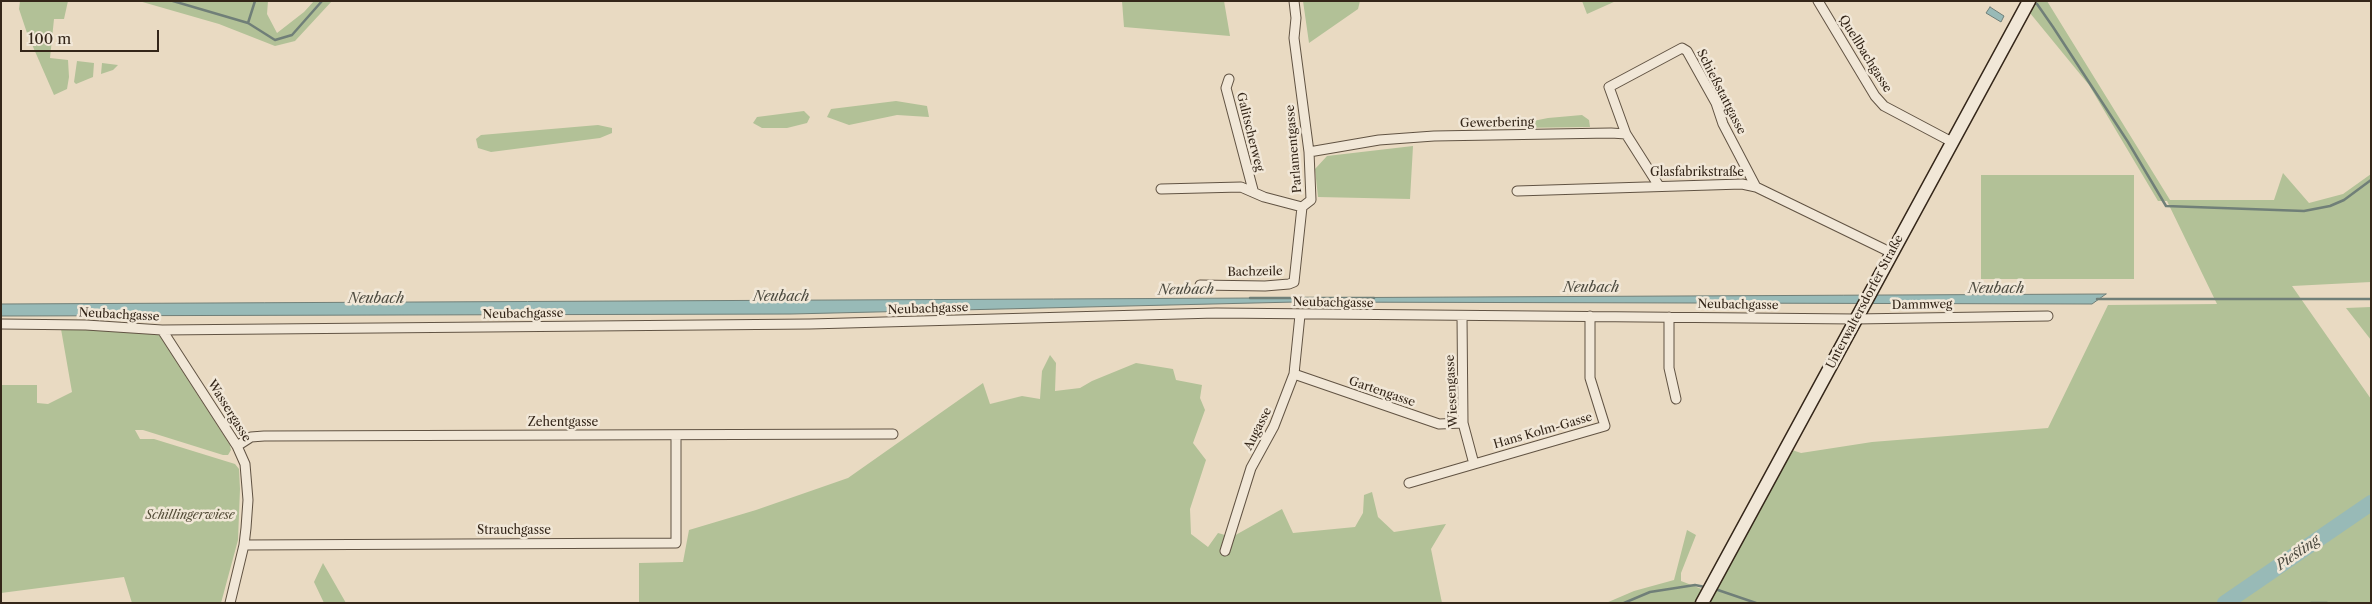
<!DOCTYPE html>
<meta charset="utf-8">
<style>
body{margin:0}
#map{position:relative;width:2372px;height:604px;overflow:hidden;background:#e9dac2;font-family:"Libre Caslon Text",serif}
canvas{display:block}
.frame{position:absolute;inset:0;border:2px solid #342619;pointer-events:none}
.scale{position:absolute;left:20px;top:30px;width:139px;height:22px;box-sizing:border-box;border:2px solid #342619;border-top:0;padding-left:6px;font-size:15px;line-height:18px;white-space:nowrap;color:#342619;-webkit-text-stroke:4px #f1e7d7;paint-order:stroke}
</style>
<div id="map">
<canvas width="2372" height="604"></canvas>
<div class="frame"></div>
<div class="scale">100 m</div>
</div>
<script>
const context = document.querySelector('canvas').getContext('2d');
context.lineJoin = 'round';
function paint(path, color) {
  context.fillStyle = color;
  context.fill(path, 'evenodd');
}
function poly(rows) {
  const path = new Path2D();
  for (const r of rows) {
    path.moveTo(r[0], r[1]);
    for (let i = 2; i < r.length; i += 2) path.lineTo(r[i], r[i + 1]);
  }
  return path;
}
function strokePath(path, color, width, dash) {
  context.strokeStyle = color;
  context.lineWidth = width;
  context.lineCap = dash ? 'butt' : 'round';
  context.setLineDash(dash || []);
  context.stroke(path);
}
function write(font, color, halo, rows, align = 'center') {
  context.font = font + ' "Libre Caslon Text",serif';
  context.lineWidth = 5;
  context.setLineDash([]);
  context.textBaseline = 'middle';
  context.strokeStyle = halo;
  context.fillStyle = color;
  for (const [text, x, y, turn = 0] of rows) {
    context.save();
    context.translate(x, y);
    context.rotate((+turn || 0) * Math.PI / 180);
    context.textAlign = isNaN(turn) ? turn : align;
    if (halo) context.strokeText(text, 0, 0);
    context.fillText(text, 0, 0);
    context.restore();
  }
}
paint(poly([
 [20,1,68,1,64,19,54,19,50,58,68,60,69,77,67,89,54,95,27,33,19,9],
 [139,1,268,1,267,14,277,33,304,12,314,1,332,1,295,41,275,46,219,24],
 [1122,1,1224,1,1230,36,1124,27],
 [1303,1,1360,1,1358,9,1309,43],
 [1582,1,1616,1,1587,14],
 [2036,1,2047,1,2170,200,2274,200,2283,173,2309,203,2343,194,2371,174,2371,282,2292,286,2371,399,2371,603,1606,603,1634,591,1674,580,1687,530,1696,535,1681,573,1681,581,1712,593,1789,449,1801,453,1872,442,2048,428,2108,305,2217,304,2167,201,2158,201,2089,85,2030,13],
 [77,61,94,63,93,77,76,84,74,82],
 [102,63,118,65,113,70,101,74],
 [896,101,927,106,929,117,897,115,849,125,827,117,831,109],
 [804,111,810,117,807,123,787,128,762,128,753,123,757,117],
 [1582,115,1589,120,1590,127,1515,128,1513,125,1548,118],
 [598,125,612,128,612,133,600,138,491,152,478,148,476,139,481,135],
 [1413,146,1410,199,1318,197,1315,169,1327,156],
 [1981,175,2134,175,2134,279,1981,279],
 [2371,307,2371,340,2346,308],
 [92,328,153,333,159,335,230,445,231,450,228,455,223,455,143,430,135,430,140,439,154,439,235,464,239,469,240,489,238,540,221,603,132,603,124,577,1,593,1,385,37,385,37,403,48,404,72,392,61,329],
 [1050,355,1056,363,1055,391,1080,388,1092,381,1136,363,1173,369,1176,380,1202,385,1200,398,1205,410,1193,443,1206,460,1190,509,1191,534,1208,547,1218,533,1232,537,1282,509,1293,533,1355,527,1363,513,1364,495,1372,492,1378,517,1394,532,1446,524,1431,549,1442,603,639,603,639,563,683,562,689,530,756,510,848,478,983,383,990,404,1022,396,1040,399,1042,371],
 [323,563,346,603,324,603,314,582]
]), '#b2c197');
const water = poly([
 [1990,7,2004,16,2001,22,1986,13,1990,7],
 [2106,294,2092,304,1296,302,791,314,1,316,1,304,2106,294]
]);
paint(water, '#98bab7');
strokePath(water, '#707f78', 1);
strokePath(poly([
 [173,1,248,23,255,1],
 [2032,2,2037,4,2053,27,2128,142,2166,206,2304,211,2330,206,2344,200,2371,180],
 [248,23,275,40,292,35,322,1],
 [1250,298,1374,298],
 [2097,299,2371,299],
 [1715,589,1756,603],
 [1624,603,1650,592,1695,585,1705,587],
 [2311,603,2327,603]
]), '#707f78', 2.5);
strokePath(poly([
 [2225,603,2371,503]
]), '#98bab7', 16);
const minor = poly([
 [1818,1,1875,96,1884,106,1952,142],
 [1229,79,1226,88,1253,190],
 [1309,152,1379,140,1434,136,1611,133,1626,134],
 [1659,186,1626,134,1609,87,1682,48,1687,51,1716,103,1723,124,1756,187],
 [1161,189,1241,187,1264,197,1302,207,1311,200,1309,152,1294,38,1296,18,1294,1],
 [1517,191,1742,184,1756,187,1892,253],
 [1200,285,1265,286,1289,284,1294,282,1302,207],
 [1462,316,1463,423,1474,464],
 [1669,317,1669,368,1676,399],
 [1,324,86,325,162,330,810,324,1216,313,1855,319,2048,316],
 [162,330,237,446,245,464,248,500,246,528,244,545,230,603],
 [1294,374,1439,424,1463,423],
 [237,446,251,437,264,436,893,434],
 [1409,483,1605,426,1590,378,1590,316],
 [244,545,676,543,676,435],
 [1225,551,1251,468,1274,426,1294,374,1300,315]
]);
const secondary = poly([
 [1702,603,2029,1]
]);
strokePath(minor, '#615343', 11);
strokePath(secondary, '#342619', 15);
strokePath(minor, '#f1e7d7', 9);
strokePath(secondary, '#f1e7d7', 12);
write('12px', '#342619', '#f1e7d7', [
 ["Quellbachgasse",1865,54,58],
 ["Schießstattgasse",1721,92,63],
 ["Gewerbering",1497,123,-1],
 ["Galitscherweg",1250,132,76],
 ["Parlamentgasse",1294,149,-95],
 ["Glasfabrikstraße",1697,173],
 ["Bachzeile",1255,272,-1],
 ["Unterwaltersdorfer Straße",1865,302,-62],
 ["Neubachgasse",1333,303,1],
 ["Neubachgasse",1738,305,1],
 ["Dammweg",1922,305,-1],
 ["Neubachgasse",928,309,-2],
 ["Neubachgasse",523,314,-1],
 ["Neubachgasse",119,315,3],
 ["Wiesengasse",1452,391,-93],
 ["Gartengasse",1382,392,19],
 ["Wassergasse",229,411,58],
 ["Zehentgasse",563,423],
 ["Augasse",1258,429,-63],
 ["Hans Kolm-Gasse",1543,431,-16],
 ["Strauchgasse",514,531]
]);
write('italic 12px', '#544d38', '#f1e7d7', [
 ["Schillingerwiese",190,516]
]);
write('italic 14px', '#4d4b40', '#f1e7d7', [
 ["Neubach",1591,288],
 ["Neubach",1996,289],
 ["Neubach",1186,290,-1],
 ["Neubach",781,297],
 ["Neubach",376,299],
 ["Piesting",2298,553,-35]
]);
</script>
